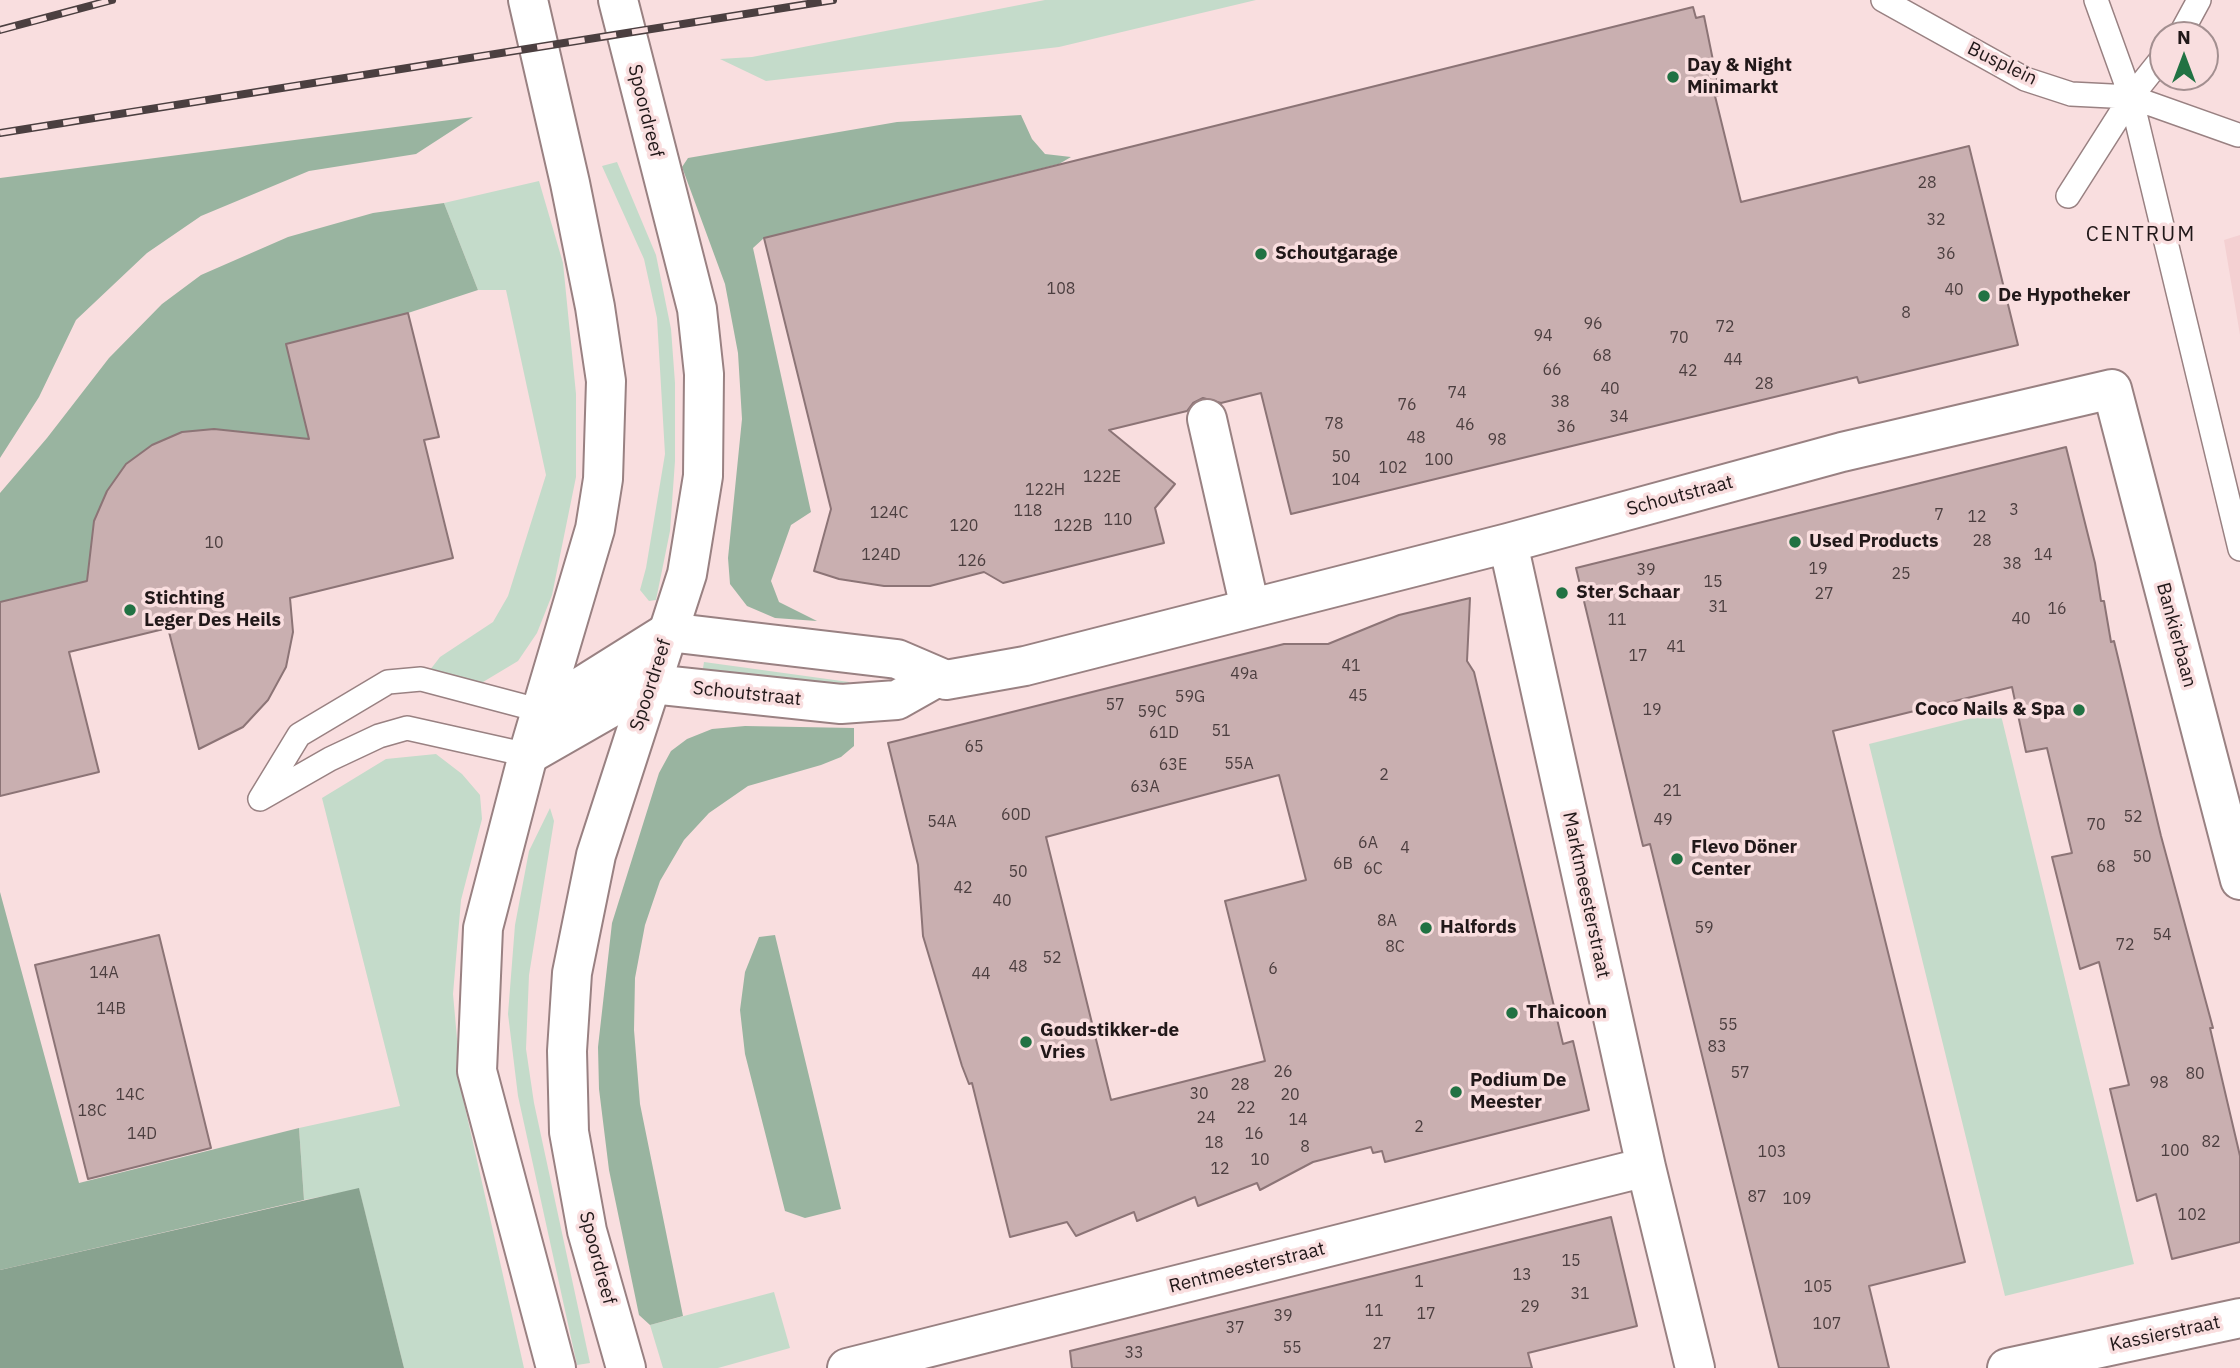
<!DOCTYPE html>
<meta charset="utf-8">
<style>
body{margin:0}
#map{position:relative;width:2240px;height:1368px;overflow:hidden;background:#f9dedf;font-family:"IBM Plex Sans",sans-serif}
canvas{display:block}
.north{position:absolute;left:2149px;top:21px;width:70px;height:70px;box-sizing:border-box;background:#f9dedf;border:2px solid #a38f90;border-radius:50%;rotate:0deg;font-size:19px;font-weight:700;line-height:28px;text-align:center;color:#211819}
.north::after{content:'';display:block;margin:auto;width:24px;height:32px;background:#217243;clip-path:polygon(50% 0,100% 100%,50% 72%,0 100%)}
</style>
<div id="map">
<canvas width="2240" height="1368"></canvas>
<div class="north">N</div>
</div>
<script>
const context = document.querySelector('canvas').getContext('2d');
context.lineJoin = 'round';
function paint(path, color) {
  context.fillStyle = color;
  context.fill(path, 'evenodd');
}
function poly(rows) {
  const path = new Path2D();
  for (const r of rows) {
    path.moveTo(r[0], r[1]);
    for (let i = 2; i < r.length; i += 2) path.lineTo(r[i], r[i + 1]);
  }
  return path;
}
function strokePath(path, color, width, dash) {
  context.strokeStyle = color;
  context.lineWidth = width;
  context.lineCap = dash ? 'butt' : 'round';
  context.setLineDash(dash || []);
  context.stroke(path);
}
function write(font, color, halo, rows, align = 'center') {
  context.font = font + ' "IBM Plex Sans",sans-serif';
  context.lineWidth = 7;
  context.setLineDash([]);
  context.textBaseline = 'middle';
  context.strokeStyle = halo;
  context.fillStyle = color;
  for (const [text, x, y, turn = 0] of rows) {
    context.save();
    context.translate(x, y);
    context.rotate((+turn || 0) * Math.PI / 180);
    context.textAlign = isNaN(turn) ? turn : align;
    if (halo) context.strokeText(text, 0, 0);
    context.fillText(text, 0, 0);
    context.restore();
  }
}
paint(poly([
 [2240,235,2240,335,2224,240]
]), '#f4d0d2');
paint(poly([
 [1045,0,1256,0,1059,47,766,81,720,59,752,57],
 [617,162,656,255,671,329,675,383,675,461,670,531,656,600,649,601,640,590,646,568,665,454,657,318,644,259,602,166],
 [539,181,563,263,576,394,576,477,552,595,537,633,518,661,478,685,430,670,440,657,493,622,508,596,546,475,506,290,478,290,444,203],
 [704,662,849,682,852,689,702,674],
 [2000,711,2134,1264,2005,1296,1869,744],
 [436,754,462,774,480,795,482,819,461,900,453,994,462,1094,524,1368,404,1368,359,1189,304,1200,299,1128,400,1106,322,798,386,759],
 [550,808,554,821,529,975,526,1049,534,1103,590,1363,577,1365,518,1096,508,1014,515,925,529,851],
 [774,1292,790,1348,718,1368,663,1368,650,1325]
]), '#c4dbca');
paint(poly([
 [1021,115,1032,139,1045,154,1071,157,1059,164,764,238,753,248,811,512,791,525,771,581,779,602,817,621,775,618,747,606,730,584,728,558,742,419,738,353,725,284,682,167,688,158,897,122],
 [473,117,416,154,309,171,201,216,147,253,76,320,39,397,0,458,0,178],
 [444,203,478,290,408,313,286,344,314,461,246,435,247,432,214,429,182,432,152,445,126,464,107,491,94,521,90,553,94,579,0,602,0,493,47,438,109,358,162,304,201,275,288,237,373,213],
 [745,726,854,728,854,746,841,757,821,765,748,786,709,813,684,840,660,881,645,925,635,978,634,1030,640,1104,683,1316,650,1325,639,1315,609,1170,599,1089,598,1047,612,923,659,773,671,751,687,739,712,729],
 [0,892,79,1183,299,1128,304,1200,0,1270],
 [775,935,841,1209,805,1218,785,1211,745,1054,740,1010,745,972,759,937]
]), '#99b4a0');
paint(poly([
 [359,1188,404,1368,0,1368,0,1270]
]), '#88a28f');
const building = poly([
 [1693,7,1696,18,1704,16,1720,95,1715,96,1741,202,1969,146,2018,345,1859,383,1857,377,1291,514,1261,393,1221,403,1203,398,1193,403,1187,411,1109,430,1175,484,1155,508,1164,543,1003,583,984,572,930,586,884,586,839,579,814,571,831,509,764,238,1693,7],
 [408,313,439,437,424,440,453,558,290,598,293,632,286,667,268,700,243,727,199,749,168,628,69,652,99,772,0,796,0,602,87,581,94,521,107,491,126,464,152,445,182,432,214,429,309,439,286,344,408,313],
 [2066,447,2095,563,2101,601,2104,601,2111,642,2114,641,2161,836,2213,1028,2210,1028,2240,1156,2240,1242,2172,1259,2156,1194,2137,1201,2110,1089,2129,1085,2099,962,2080,969,2052,857,2072,853,2047,748,2026,752,2012,687,1833,731,1965,1262,1869,1286,1889,1368,1779,1368,1650,844,1643,846,1576,568,2066,447],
 [1470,598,1467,661,1474,672,1563,1044,1573,1041,1589,1110,1385,1162,1382,1151,1373,1153,1371,1147,1313,1162,1260,1190,1257,1183,1198,1206,1195,1197,1137,1221,1134,1212,1076,1236,1067,1222,1010,1237,972,1083,969,1084,962,1066,923,936,918,865,888,743,1284,644,1328,644,1399,615,1470,598],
 [1279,775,1306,880,1225,901,1265,1061,1111,1100,1046,837,1279,775],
 [159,935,211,1148,88,1179,35,965,159,935],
 [1611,1217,1637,1326,1528,1353,1532,1368,1072,1368,1070,1351,1611,1217]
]);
paint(building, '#c9afb0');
strokePath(building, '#8c7476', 2);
const lane = poly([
 [1883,0,2025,79,2071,94,2131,97,2238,135],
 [2096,0,2131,97,2240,549],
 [2180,35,2199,0],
 [2068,196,2131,97,2163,57],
 [528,755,407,728,379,736,330,759,260,799,299,735,388,682,421,679,542,711]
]);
const street = poly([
 [1207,419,1250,608],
 [1508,543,1646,1167,1695,1368],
 [542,711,668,632,897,659,946,680,1025,666,1508,543,1842,452,2112,389,2240,880],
 [528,755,652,684,841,704,897,700,936,678],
 [847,1368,1646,1167],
 [2007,1368,2240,1318]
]);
const secondary = poly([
 [528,0,570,183,595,307,606,381,603,479,595,529,528,755,483,928,477,1071,556,1368],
 [618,0,697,309,704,374,703,476,687,574,596,855,572,973,567,1051,569,1132,587,1231,626,1368]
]);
strokePath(lane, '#998182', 26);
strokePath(street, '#998182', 42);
strokePath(secondary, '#998182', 42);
strokePath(lane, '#fff', 23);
strokePath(street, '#fff', 38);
strokePath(secondary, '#fff', 38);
const rail = poly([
 [0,30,112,0],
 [0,133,833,0]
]);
strokePath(rail, '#4b3f40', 8);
strokePath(rail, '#f9dedf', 5, [16]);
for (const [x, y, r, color] of [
 [1673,77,7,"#217243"],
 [1261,254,7,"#217243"],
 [1984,296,7,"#217243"],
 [1795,542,7,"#217243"],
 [1562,593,7,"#217243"],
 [130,610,7,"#217243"],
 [2079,710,7,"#217243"],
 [1677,859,7,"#217243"],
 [1426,928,7,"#217243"],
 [1512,1013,7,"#217243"],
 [1026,1042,7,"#217243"],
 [1456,1092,7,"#217243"]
]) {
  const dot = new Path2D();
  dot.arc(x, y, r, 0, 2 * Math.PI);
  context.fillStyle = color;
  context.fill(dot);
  strokePath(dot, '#f9dedf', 2.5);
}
write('16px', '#4b3e3f', null, [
 ["28",1927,183],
 ["32",1936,220],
 ["36",1946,254],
 ["108",1061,289],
 ["40",1954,290],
 ["8",1906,313],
 ["96",1593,324],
 ["72",1725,327],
 ["94",1543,336],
 ["70",1679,338],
 ["68",1602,356],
 ["44",1733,360],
 ["66",1552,370],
 ["42",1688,371],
 ["28",1764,384],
 ["40",1610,389],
 ["74",1457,393],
 ["38",1560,402],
 ["76",1407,405],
 ["34",1619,417],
 ["78",1334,424],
 ["46",1465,425],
 ["36",1566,427],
 ["48",1416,438],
 ["98",1497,440],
 ["50",1341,457],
 ["100",1439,460],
 ["102",1393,468],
 ["122E",1102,477],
 ["104",1346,480],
 ["122H",1045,490],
 ["3",2014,510],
 ["118",1028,511],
 ["124C",889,513],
 ["7",1939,515],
 ["12",1977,517],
 ["110",1118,520],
 ["120",964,526],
 ["122B",1073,526],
 ["28",1982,541],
 ["10",214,543],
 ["124D",881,555],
 ["14",2043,555],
 ["126",972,561],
 ["38",2012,564],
 ["19",1818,569],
 ["39",1646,570],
 ["25",1901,574],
 ["15",1713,582],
 ["27",1824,594],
 ["31",1718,607],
 ["16",2057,609],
 ["40",2021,619],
 ["11",1617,620],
 ["41",1676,647],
 ["17",1638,656],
 ["41",1351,666],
 ["49a",1244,674],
 ["45",1358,696],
 ["59G",1190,697],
 ["57",1115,705],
 ["19",1652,710],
 ["59C",1152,712],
 ["51",1221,731],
 ["61D",1164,733],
 ["65",974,747],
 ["55A",1239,764],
 ["63E",1173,765],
 ["2",1384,775],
 ["63A",1145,787],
 ["21",1672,791],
 ["60D",1016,815],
 ["52",2133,817],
 ["49",1663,820],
 ["54A",942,822],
 ["70",2096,825],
 ["6A",1368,843],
 ["4",1405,848],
 ["50",2142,857],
 ["6B",1343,864],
 ["68",2106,867],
 ["6C",1373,869],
 ["50",1018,872],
 ["42",963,888],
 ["40",1002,901],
 ["8A",1387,921],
 ["59",1704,928],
 ["54",2162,935],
 ["72",2125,945],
 ["8C",1395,947],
 ["52",1052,958],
 ["48",1018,967],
 ["6",1273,969],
 ["14A",104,973],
 ["44",981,974],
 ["14B",111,1009],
 ["55",1728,1025],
 ["83",1717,1047],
 ["26",1283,1072],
 ["57",1740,1073],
 ["80",2195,1074],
 ["98",2159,1083],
 ["28",1240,1085],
 ["30",1199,1094],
 ["14C",130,1095],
 ["20",1290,1095],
 ["22",1246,1108],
 ["18C",92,1111],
 ["24",1206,1118],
 ["14",1298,1120],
 ["2",1419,1127],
 ["14D",142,1134],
 ["16",1254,1134],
 ["82",2211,1142],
 ["18",1214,1143],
 ["8",1305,1147],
 ["100",2175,1151],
 ["103",1772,1152],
 ["10",1260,1160],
 ["12",1220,1169],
 ["87",1757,1197],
 ["109",1797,1199],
 ["102",2192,1215],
 ["15",1571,1261],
 ["13",1522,1275],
 ["1",1419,1282],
 ["105",1818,1287],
 ["31",1580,1294],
 ["29",1530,1307],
 ["11",1374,1311],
 ["17",1426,1314],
 ["39",1283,1316],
 ["107",1827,1324],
 ["37",1235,1328],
 ["27",1382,1344],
 ["55",1292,1348],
 ["33",1134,1353]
]);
write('19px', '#211819', '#f9dedf', [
 ["Busplein",2002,64,26],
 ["Spoordreef",645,111,76],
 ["Schoutstraat",1680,496,-15],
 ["Bankierbaan",2176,635,75],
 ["Spoordreef",651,685,-72],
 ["Schoutstraat",747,694,6],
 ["Marktmeesterstraat",1586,895,78],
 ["Spoordreef",597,1258,75],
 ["Rentmeesterstraat",1247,1268,-14],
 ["Kassierstraat",2165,1334,-12]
]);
write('bold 19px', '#211819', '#f9dedf', [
 ["Day & Night",1687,66],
 ["Minimarkt",1687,88],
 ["Schoutgarage",1275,254],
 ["De Hypotheker",1998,296],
 ["Used Products",1809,542],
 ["Ster Schaar",1576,593],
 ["Stichting",144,599],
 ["Leger Des Heils",144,621],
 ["Coco Nails & Spa",2065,710,"right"],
 ["Flevo Döner",1691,848],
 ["Center",1691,870],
 ["Halfords",1440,928],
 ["Thaicoon",1526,1013],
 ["Goudstikker-de",1040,1031],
 ["Vries",1040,1053],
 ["Podium De",1470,1081],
 ["Meester",1470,1103]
], 'left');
context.letterSpacing = '2px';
write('21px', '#211819', '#f9dedf', [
 ["CENTRUM",2141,235]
]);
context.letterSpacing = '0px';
</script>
